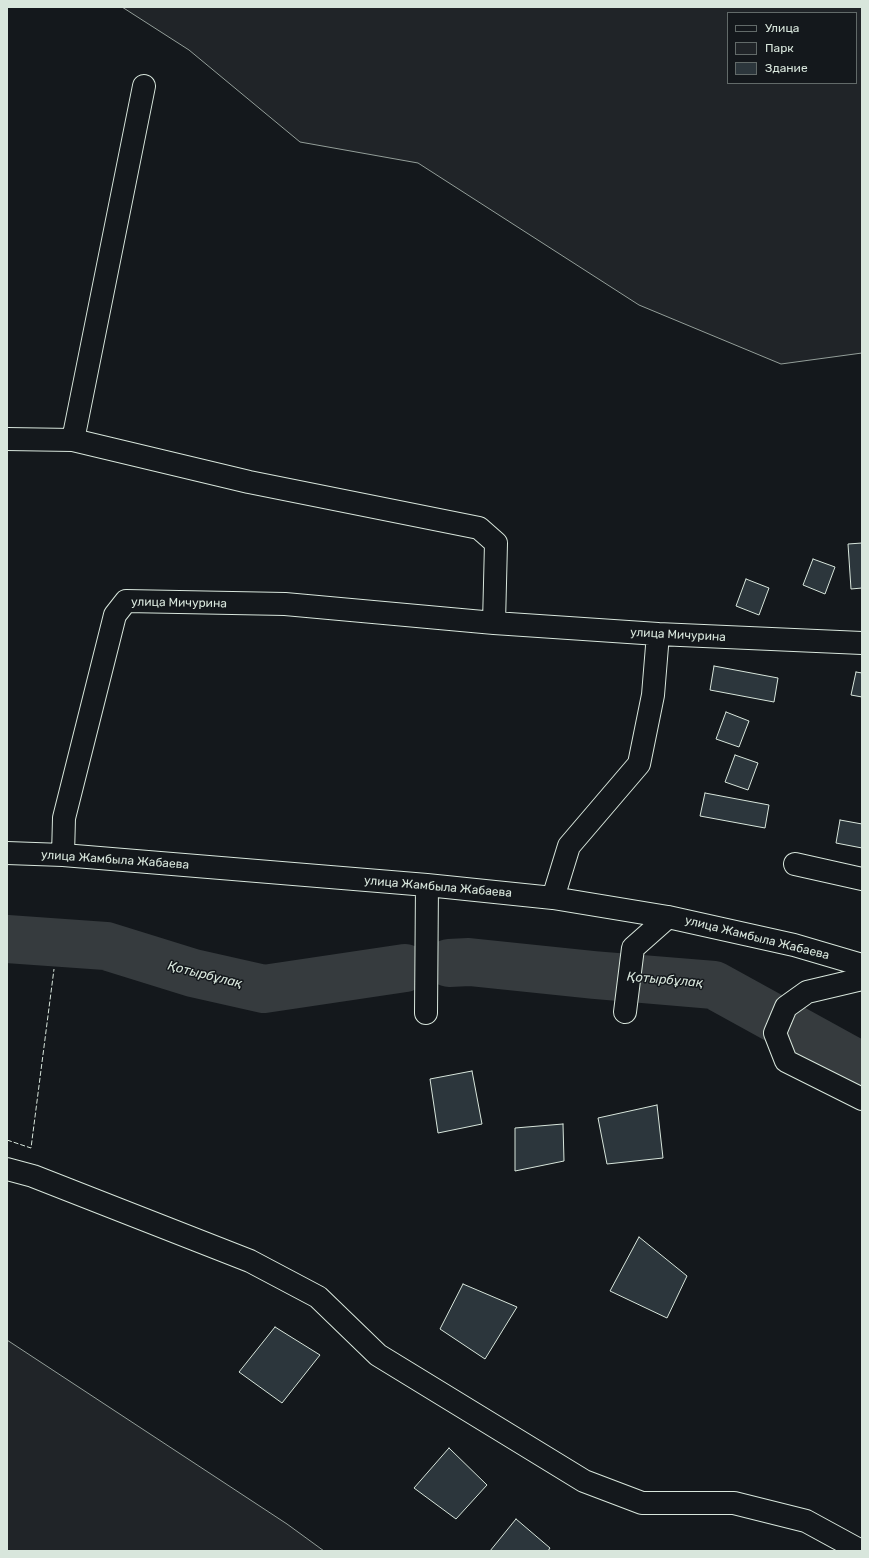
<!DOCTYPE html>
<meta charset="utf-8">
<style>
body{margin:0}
#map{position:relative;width:869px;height:1558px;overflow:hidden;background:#14181c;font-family:Rubik,sans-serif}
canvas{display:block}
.frame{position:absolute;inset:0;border:8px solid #d8e6dc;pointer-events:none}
.legend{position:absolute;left:727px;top:12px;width:130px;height:72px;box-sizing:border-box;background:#14181c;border:1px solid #626a69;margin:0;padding:5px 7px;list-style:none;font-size:12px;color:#d8e6dc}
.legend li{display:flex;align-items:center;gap:8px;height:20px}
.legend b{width:20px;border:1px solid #626a69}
</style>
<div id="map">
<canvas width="869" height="1558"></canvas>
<div class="frame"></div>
<ul class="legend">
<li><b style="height:5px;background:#14181c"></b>Улица</li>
<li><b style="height:11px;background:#202428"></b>Парк</li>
<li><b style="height:11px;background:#2c363c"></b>Здание</li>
</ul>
</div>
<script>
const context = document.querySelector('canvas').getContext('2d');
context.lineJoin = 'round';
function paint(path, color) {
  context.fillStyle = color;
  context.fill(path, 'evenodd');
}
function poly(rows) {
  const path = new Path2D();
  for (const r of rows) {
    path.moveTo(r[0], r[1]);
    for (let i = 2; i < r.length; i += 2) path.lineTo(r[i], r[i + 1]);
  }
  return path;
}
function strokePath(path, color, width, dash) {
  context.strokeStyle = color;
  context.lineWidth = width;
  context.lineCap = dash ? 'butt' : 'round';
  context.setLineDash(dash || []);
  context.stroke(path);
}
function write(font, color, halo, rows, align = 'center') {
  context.font = font + ' Rubik,sans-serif';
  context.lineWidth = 3;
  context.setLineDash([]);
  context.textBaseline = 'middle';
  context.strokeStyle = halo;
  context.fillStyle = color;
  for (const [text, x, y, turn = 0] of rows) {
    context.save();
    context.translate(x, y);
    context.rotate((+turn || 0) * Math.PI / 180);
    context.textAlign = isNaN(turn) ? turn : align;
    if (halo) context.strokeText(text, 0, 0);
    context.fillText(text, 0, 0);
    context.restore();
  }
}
const green = poly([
 [122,7,862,7,862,353,781,364,639,305,418,163,300,142,189,50,122,7],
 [728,13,856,13,856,83,728,83,728,13],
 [7,1340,287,1524,324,1551,7,1551,7,1340]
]);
paint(green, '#202428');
strokePath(green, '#939e99', 1);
strokePath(poly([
 [7,939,106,946,193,973,264,989,405,968],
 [449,963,469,962,594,975,714,985,852,1061,862,1063]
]), '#363b3e', 48);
const building = poly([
 [862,543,862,588,851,589,848,544,862,543],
 [813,559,835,567,825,594,803,585,813,559],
 [746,579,769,588,759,615,736,606,746,579],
 [714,666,778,678,774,702,710,690,714,666],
 [856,672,862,673,862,697,851,695,856,672],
 [726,712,749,721,739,747,716,739,726,712],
 [735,755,758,763,748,790,725,782,735,755],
 [705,793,769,805,765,828,700,816,705,793],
 [840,820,862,824,862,848,836,843,840,820],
 [472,1071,482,1124,438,1133,430,1079,472,1071],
 [657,1105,663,1158,607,1164,598,1118,657,1105],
 [563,1124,564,1161,515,1171,515,1128,563,1124],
 [639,1237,687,1276,667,1318,610,1291,639,1237],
 [463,1284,517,1307,485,1359,440,1329,463,1284],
 [275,1327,320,1355,282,1403,239,1372,275,1327],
 [449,1448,487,1485,456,1519,414,1488,449,1448],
 [516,1519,550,1548,548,1551,490,1551,516,1519]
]);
paint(building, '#2c363c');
strokePath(building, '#d8e6dc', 1);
const minor = poly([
 [7,439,73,440,249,482,479,528,496,543,494,623],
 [73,440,144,86],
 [7,853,63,855,427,885,553,898,668,917,794,945,862,965],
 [63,855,64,818,115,615,126,601,285,604,494,623,658,634,862,643],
 [795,864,862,879],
 [553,898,569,846,639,764,653,695,658,634],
 [862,979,807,992,786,1007,775,1033,786,1061,862,1099],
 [625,1012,633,948,668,917],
 [426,1013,427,885],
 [7,1169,33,1176,250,1261,318,1297,378,1355,584,1481,642,1503,734,1503,806,1521,861,1551]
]);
strokePath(minor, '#d8e6dc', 24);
strokePath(minor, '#14181c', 22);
strokePath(poly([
 [7,1140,31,1148,54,969]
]), '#d8e6dc', 1, [5, 2]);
write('12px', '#d8e6dc', '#14181c', [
 ["улица Мичурина",179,603,1],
 ["улица Мичурина",678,635,3],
 ["улица Жамбыла Жабаева",115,860,4],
 ["улица Жамбыла Жабаева",438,887,5],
 ["улица Жамбыла Жабаева",757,938,14]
]);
write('italic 13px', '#d8e6dc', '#14181c', [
 ["Қотырбұлақ",205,975,14],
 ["Қотырбұлақ",665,980,5]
]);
</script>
